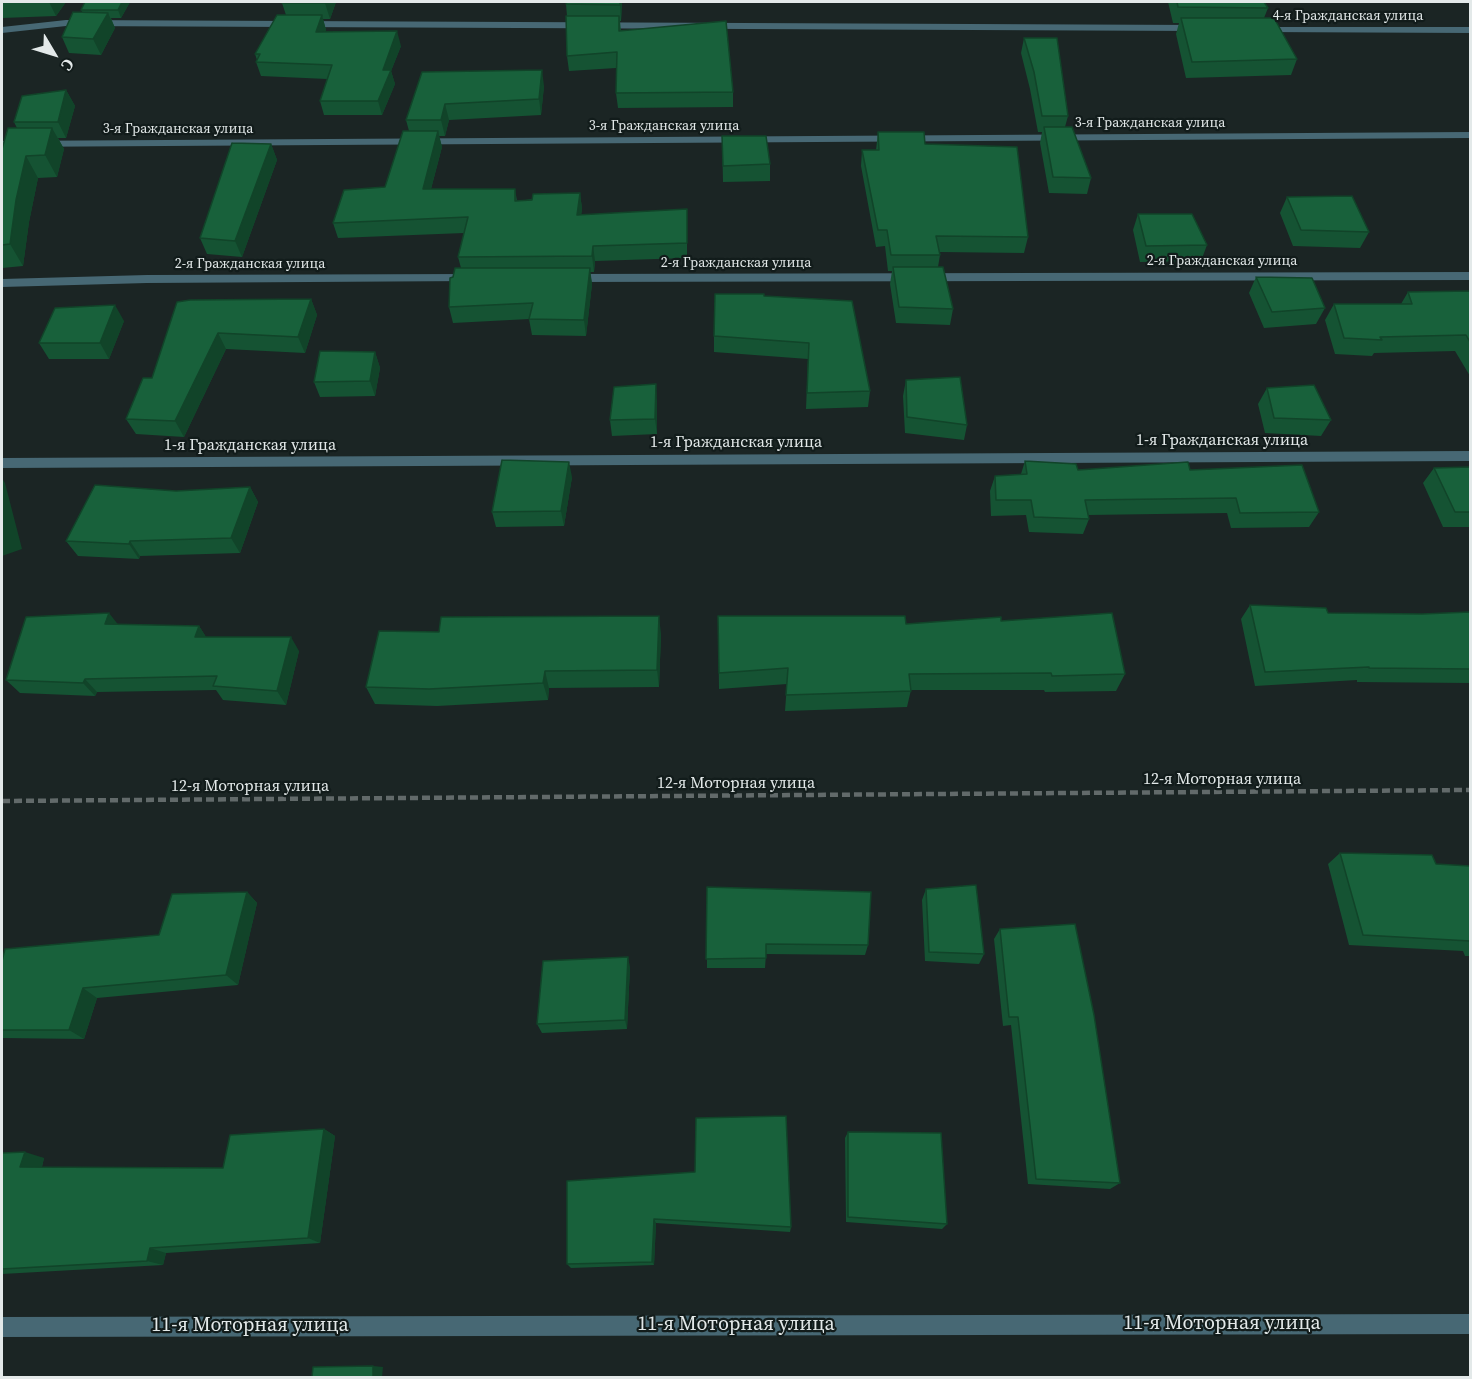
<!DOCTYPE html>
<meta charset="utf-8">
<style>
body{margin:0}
#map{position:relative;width:1472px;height:1379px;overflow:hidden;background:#1b2524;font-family:"Source Serif 4",serif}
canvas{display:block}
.frame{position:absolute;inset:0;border:3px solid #e3e9e9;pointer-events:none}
.north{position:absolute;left:24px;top:24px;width:60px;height:60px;-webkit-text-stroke:4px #121c1b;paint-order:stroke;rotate:128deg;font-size:16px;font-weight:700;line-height:24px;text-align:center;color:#e3e9e9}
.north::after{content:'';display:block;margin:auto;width:21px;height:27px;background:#e3e9e9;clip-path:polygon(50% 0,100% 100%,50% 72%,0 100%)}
</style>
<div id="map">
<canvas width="1472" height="1379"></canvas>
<div class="frame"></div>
<div class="north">С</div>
</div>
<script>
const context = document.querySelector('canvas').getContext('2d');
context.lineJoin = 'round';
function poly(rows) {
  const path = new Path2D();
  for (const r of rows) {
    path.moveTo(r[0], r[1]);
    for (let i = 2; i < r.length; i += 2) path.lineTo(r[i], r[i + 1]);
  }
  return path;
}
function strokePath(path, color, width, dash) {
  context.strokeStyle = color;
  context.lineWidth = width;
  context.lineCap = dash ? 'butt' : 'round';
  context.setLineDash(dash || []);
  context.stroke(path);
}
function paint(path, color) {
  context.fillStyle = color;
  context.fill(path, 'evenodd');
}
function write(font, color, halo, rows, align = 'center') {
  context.font = font + ' "Source Serif 4",serif';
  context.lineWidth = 4.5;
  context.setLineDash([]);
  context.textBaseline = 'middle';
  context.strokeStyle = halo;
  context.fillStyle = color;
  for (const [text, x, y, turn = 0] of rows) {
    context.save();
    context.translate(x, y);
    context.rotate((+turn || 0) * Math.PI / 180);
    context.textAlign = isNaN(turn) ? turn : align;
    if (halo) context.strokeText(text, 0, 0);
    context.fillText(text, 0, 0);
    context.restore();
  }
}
strokePath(poly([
 [2,801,1470,790]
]), '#626a6a', 4.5, [8, 4]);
paint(poly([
 [66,20,1198,25,1203,28,1198,31,66,26,2,33,2,27,66,20],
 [1258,27,1470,27,1470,33,1261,32,1256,29,1258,27],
 [1470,132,1470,138,2,147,2,141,1470,132],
 [1470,272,1470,280,571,282,565,278,571,274,1470,272],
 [469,274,473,275,473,281,147,283,2,287,2,279,147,275,469,274],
 [1470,451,1470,461,2,468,2,458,1470,451],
 [1470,1314,1470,1334,2,1337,2,1317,1470,1314]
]), '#476874');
paint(poly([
 [2,2,66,2,56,16,2,18],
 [130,2,121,18,111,18,115,28,101,55,69,53,62,37,83,13,81,10],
 [336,2,330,19,323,19,326,30,325,32,401,46,391,71,395,84,382,115,324,115,320,101,327,79,261,76,256,62,257,60,255,54,286,15,282,3],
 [622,2,621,21,620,21,621,31,733,92,733,107,618,108,616,93,616,68,569,71,567,56,567,16,566,4],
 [1168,2,1264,2,1268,8,1264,18,1297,59,1291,75,1186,78,1176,34,1179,23,1173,23],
 [1024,38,1068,116,1065,127,1091,178,1087,194,1049,193,1040,143,1042,132,1038,132,1030,89,1021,53],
 [422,72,544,86,541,115,449,120,445,136,439,136,442,147,431,189,515,189,517,201,580,193,582,209,581,215,687,224,687,258,595,261,594,272,590,272,592,284,586,336,532,335,529,319,453,323,449,307,453,277,461,268,458,257,464,233,338,238,333,223,385,187,409,131,406,120],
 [66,90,75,106,66,138,58,138,64,149,57,177,38,178,29,222,23,266,2,268,2,149,17,128,14,122],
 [878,132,925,144,1028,237,1024,253,940,252,940,255,938,267,953,309,950,325,896,323,890,284,892,271,888,271,885,246,876,247,861,166,862,150,876,150],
 [722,136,770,164,770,181,723,182],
 [271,144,277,160,242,257,207,254,200,238],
 [1287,197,1369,232,1360,248,1293,246,1280,213],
 [1138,214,1207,245,1201,261,1140,262,1133,230],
 [1256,277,1325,308,1316,324,1264,328,1249,293],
 [1470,291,1470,376,1455,351,1374,353,1372,356,1335,354,1325,320,1334,304,1401,304,1408,292],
 [764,296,870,391,868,407,806,409,808,359,714,352,714,336],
 [311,299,317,315,305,353,226,349,184,437,136,434,126,419,152,378,177,302],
 [124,321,109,359,49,359,39,343],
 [375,352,380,368,375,396,320,397,314,382],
 [906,380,967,425,964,440,905,433,903,396],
 [1267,388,1331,420,1321,436,1265,433,1258,404],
 [657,400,657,434,612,436,610,420],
 [1025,461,1078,470,1190,470,1319,512,1309,527,1231,528,1227,513,1088,515,1089,519,1083,534,1029,532,1026,515,991,516,990,491,995,476,1021,474],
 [1470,467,1470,527,1443,527,1423,483,1434,468],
 [572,477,564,526,496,527,492,512],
 [250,487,258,502,240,553,140,556,139,559,78,556,66,541,176,491],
 [1250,605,1328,613,1422,614,1470,612,1470,683,1357,682,1357,680,1255,686,1241,619],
 [718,616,906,624,1001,621,1125,674,1116,691,1045,692,1044,690,911,690,907,707,785,711,787,684,719,689],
 [118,624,199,626,206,637,299,651,286,705,223,700,216,690,97,692,95,696,20,693,6,680],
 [439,632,661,634,659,687,549,688,548,700,437,706,375,704,366,687],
 [1340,853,1436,864,1470,866,1470,956,1465,956,1463,951,1349,945,1328,864],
 [707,887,868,945,865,955,766,954,765,968,707,968],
 [926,889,984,954,979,964,925,961,922,900],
 [247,892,257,903,238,985,97,998,84,1039,2,1038,2,961,159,935],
 [1000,929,1120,1183,1110,1189,1028,1184,1011,1025,1003,1026,994,939],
 [630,967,627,1029,542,1033,537,1024],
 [324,1129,335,1136,320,1243,166,1253,163,1265,2,1274,2,1153,44,1158,42,1167,223,1168],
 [848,1132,947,1224,942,1229,846,1222,845,1138],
 [567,1181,791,1227,790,1232,656,1223,654,1265,571,1268,567,1264]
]), '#155333');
paint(poly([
 [49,2,66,2,56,16],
 [122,2,130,2,121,18,118,10],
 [326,2,336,2,330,19,325,3],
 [620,2,622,2,621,21,620,5],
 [108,13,115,28,101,55,93,39],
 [322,15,326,30,320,47,316,32],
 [397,31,401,46,391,71,395,84,382,115,378,101,383,70],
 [542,70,544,86,541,115,539,99],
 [66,90,75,106,66,138,58,122],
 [445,104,449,120,445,136,441,120],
 [52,128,64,149,57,177,45,155],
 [438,131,442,147,427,204,423,189],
 [271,144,277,160,242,257,235,241],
 [26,156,38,178,29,222,23,266,10,244,16,200],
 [580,193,582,209,579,230,577,215],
 [593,246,595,261,594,272,592,256],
 [590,268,592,284,586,336,584,320],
 [311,299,317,315,305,353,298,337],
 [115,305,124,321,109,359,100,343],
 [218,333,226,349,184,437,175,421],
 [375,352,380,368,375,396,370,381],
 [656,384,657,400,657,434,655,419],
 [569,462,572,477,564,526,561,511],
 [2,478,5,483,22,549,2,556],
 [250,487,258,502,240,553,231,538],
 [130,541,140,556,139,559,129,544],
 [109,613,120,627,105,624],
 [659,616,661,634,659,687,657,670],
 [199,626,208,640,195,637],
 [291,637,299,651,286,705,277,691],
 [545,671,549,688,548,700,543,683],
 [85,679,97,692,95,696,83,683],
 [247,892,257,903,238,985,226,975],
 [628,957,630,967,627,1029,625,1020],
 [83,988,97,998,84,1039,69,1030],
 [324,1129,335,1136,320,1243,308,1238],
 [25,1152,44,1158,40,1174,20,1167],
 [654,1219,656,1223,654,1265,652,1262],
 [150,1248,166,1253,163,1265,147,1261],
 [373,1366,383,1367,382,1377,373,1377]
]), '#114429');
const building = poly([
 [85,2,122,2,118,10,81,10,85,2],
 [283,2,326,2,325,3,282,3,283,2],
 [567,2,620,2,620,5,566,4,567,2],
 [1177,2,1264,2,1268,8,1178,7,1177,2],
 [73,12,108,13,93,39,62,37,73,12],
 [277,15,322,15,316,32,397,31,383,70,391,70,378,101,320,101,332,65,256,62,260,54,255,54,277,15],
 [566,16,619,16,619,31,726,21,733,92,616,93,617,52,567,56,566,16],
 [1181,18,1274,18,1297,59,1192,62,1181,18],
 [1024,38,1057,38,1068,116,1042,116,1034,72,1024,38],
 [542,70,539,99,445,104,441,120,406,120,422,72,542,70],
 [66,90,58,122,14,122,22,96,66,90],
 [1044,127,1072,127,1091,178,1053,177,1044,127],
 [8,128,52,128,45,155,26,156,16,200,10,244,2,245,2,149,8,128],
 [403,131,438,131,423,189,515,189,515,201,532,200,533,194,580,193,577,215,687,209,687,243,593,246,592,256,458,257,468,217,333,223,344,190,385,187,403,131],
 [878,132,924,132,925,144,1017,147,1028,237,936,236,940,255,891,255,887,230,878,230,862,150,879,150,878,132],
 [722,136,766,136,770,164,723,166,722,136],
 [232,143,271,144,235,241,200,238,232,143],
 [1352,196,1369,232,1301,230,1287,197,1352,196],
 [1138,214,1192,214,1207,245,1146,246,1138,214],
 [893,267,943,267,953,309,899,307,893,267],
 [455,268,590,268,584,320,529,319,533,303,449,307,450,278,453,277,455,268],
 [1256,277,1312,278,1325,308,1272,312,1256,277],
 [1470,291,1470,342,1466,335,1380,337,1382,340,1344,338,1334,304,1412,304,1408,292,1470,291],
 [715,294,764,294,764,296,852,301,870,391,807,393,809,343,714,336,715,294],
 [311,299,298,337,218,333,175,421,126,419,143,378,152,378,177,302,190,300,311,299],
 [115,305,100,343,39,343,55,308,115,305],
 [320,351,375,352,370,381,314,382,320,351],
 [960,377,967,425,907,417,906,380,960,377],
 [656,384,655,419,610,420,614,387,656,384],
 [1314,385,1331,420,1274,418,1267,388,1314,385],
 [502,460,569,462,561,511,492,512,502,460],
 [1025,461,1076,464,1078,470,1188,462,1190,470,1302,465,1319,512,1240,513,1236,498,1085,500,1089,519,1034,517,1031,500,996,500,995,476,1027,474,1025,461],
 [1470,467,1470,512,1455,512,1434,468,1470,467],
 [95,485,176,491,250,487,231,538,130,541,129,544,66,541,95,485],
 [1250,605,1326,608,1328,613,1422,614,1470,612,1470,669,1369,668,1369,667,1265,672,1250,605],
 [109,613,105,624,199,626,195,637,291,637,277,691,213,686,217,676,85,679,83,683,6,680,26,617,109,613],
 [1112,613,1125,674,1052,676,1051,673,909,674,911,691,786,695,788,668,719,673,718,616,905,616,906,624,1001,617,1001,621,1112,613],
 [659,616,657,670,545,671,543,683,429,689,366,687,379,631,439,632,441,617,659,616],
 [1340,853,1432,855,1436,864,1470,866,1470,941,1363,935,1340,853],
 [976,885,984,954,929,952,926,889,976,885],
 [707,887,871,892,868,945,766,944,766,958,706,959,707,887],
 [247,892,226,975,83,988,69,1030,2,1030,2,961,5,949,159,935,172,894,247,892],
 [1075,924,1094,1015,1120,1183,1036,1179,1018,1017,1009,1017,1000,929,1075,924],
 [628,957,625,1020,537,1024,543,961,628,957],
 [786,1116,791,1227,654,1219,652,1262,567,1264,567,1181,695,1172,696,1118,786,1116],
 [324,1129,308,1238,150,1248,147,1261,2,1269,2,1153,25,1152,20,1167,223,1168,230,1135,324,1129],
 [848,1132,941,1133,947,1224,848,1217,848,1132],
 [373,1366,373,1377,312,1377,313,1367,373,1366]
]);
paint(building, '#18613b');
strokePath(building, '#114429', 1.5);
write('14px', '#e3e9e9', '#121c1b', [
 ["4-я Гражданская улица",1348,16],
 ["3-я Гражданская улица",1150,123],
 ["3-я Гражданская улица",664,126],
 ["3-я Гражданская улица",178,129],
 ["2-я Гражданская улица",1222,261],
 ["2-я Гражданская улица",736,263],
 ["2-я Гражданская улица",250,264]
]);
write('16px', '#e3e9e9', '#121c1b', [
 ["1-я Гражданская улица",1222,441],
 ["1-я Гражданская улица",736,443],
 ["1-я Гражданская улица",250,446],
 ["12-я Моторная улица",1222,780],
 ["12-я Моторная улица",736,784],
 ["12-я Моторная улица",250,787]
]);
write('20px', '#e3e9e9', '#121c1b', [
 ["11-я Моторная улица",1222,1324],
 ["11-я Моторная улица",736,1325],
 ["11-я Моторная улица",250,1326]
]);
</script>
